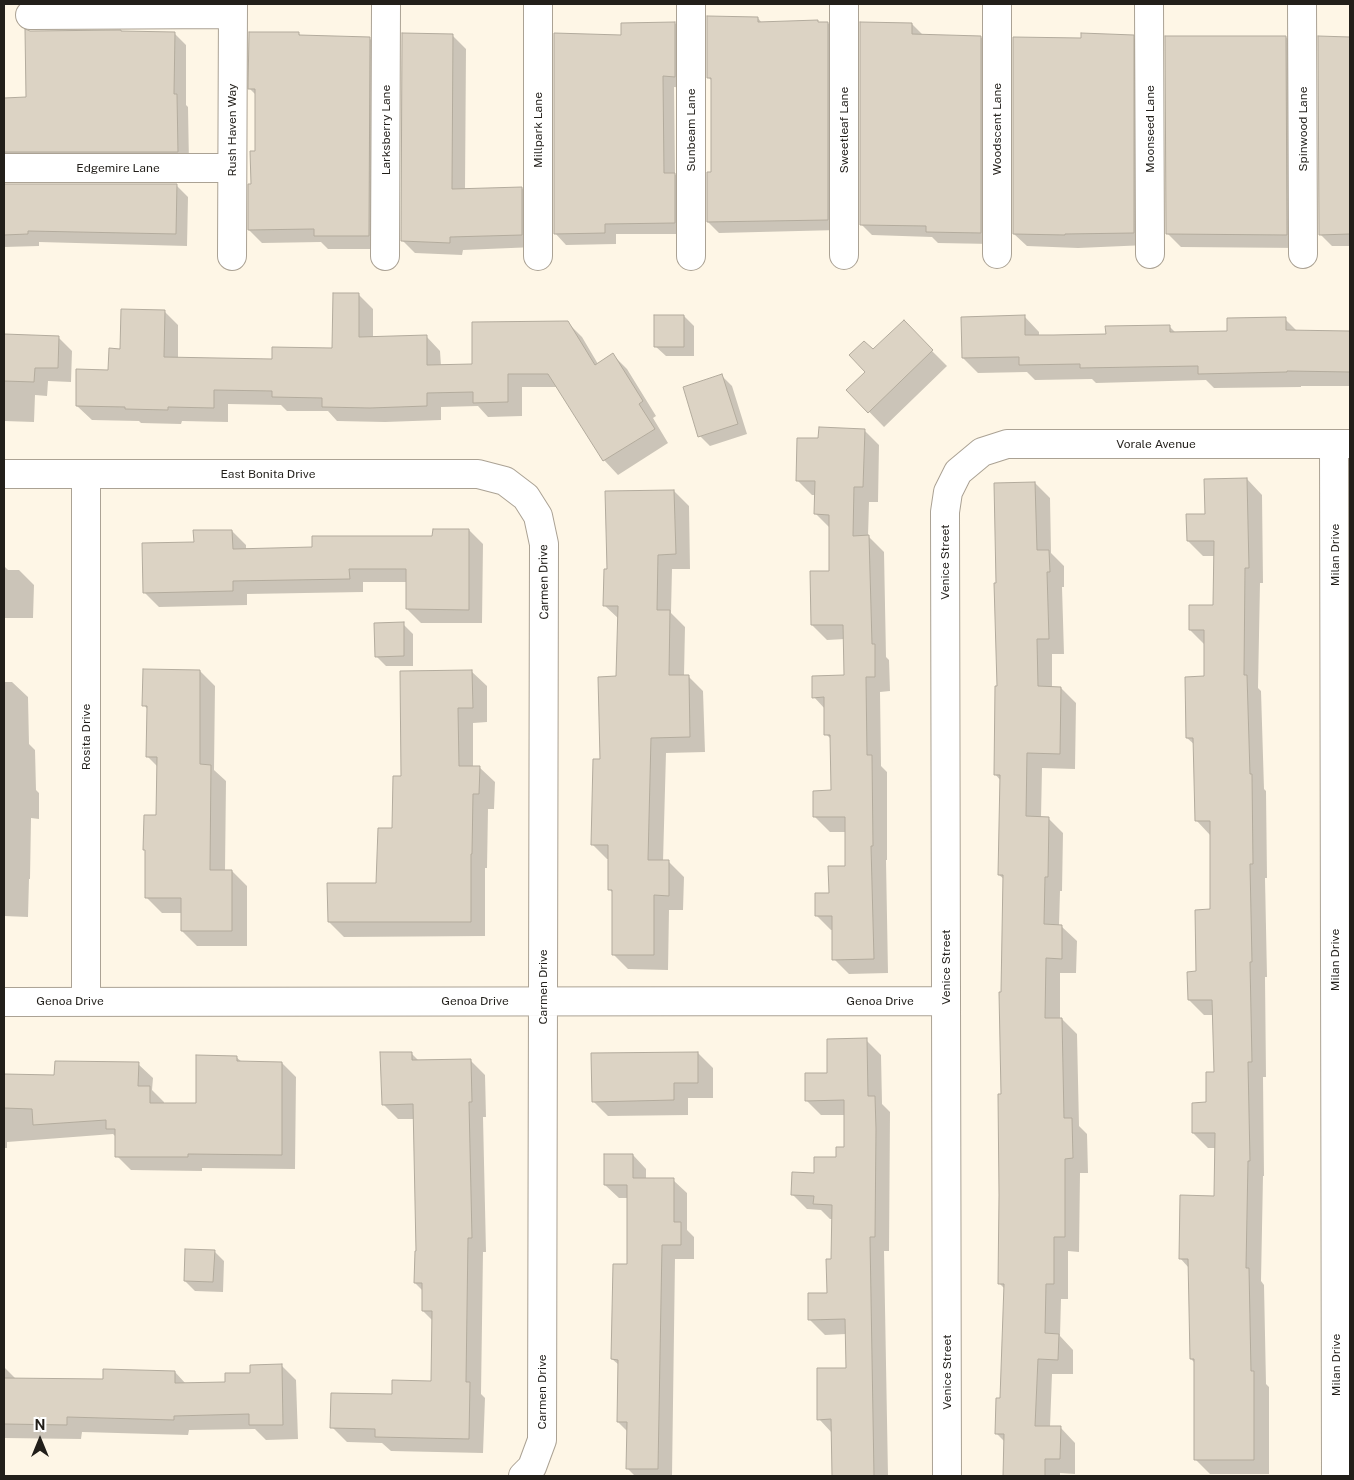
<!DOCTYPE html>
<style>
body{margin:0}
#map{position:relative;width:1354px;height:1480px;overflow:hidden;background:#fef6e6;font-family:"Public Sans",sans-serif}
canvas{display:block}
.frame{position:absolute;inset:0;border:5px solid #221f1a;pointer-events:none}
.north{position:absolute;left:15px;top:1415px;width:50px;height:50px;-webkit-text-stroke:4px #fff;paint-order:stroke;rotate:0deg;font-size:14px;font-weight:700;line-height:20px;text-align:center;color:#221f1a}
.north::after{content:'';display:block;margin:auto;width:18px;height:22px;background:#221f1a;clip-path:polygon(50% 0,100% 100%,50% 72%,0 100%)}
</style>
<div id="map">
<canvas width="1354" height="1480"></canvas>
<div class="frame"></div>
<div class="north">N</div>
</div>
<script>
const context = document.querySelector('canvas').getContext('2d');
context.lineJoin = 'round';
function paint(path, color) {
  context.fillStyle = color;
  context.fill(path, 'evenodd');
}
function poly(rows) {
  const path = new Path2D();
  for (const r of rows) {
    path.moveTo(r[0], r[1]);
    for (let i = 2; i < r.length; i += 2) path.lineTo(r[i], r[i + 1]);
  }
  return path;
}
function strokePath(path, color, width, dash) {
  context.strokeStyle = color;
  context.lineWidth = width;
  context.lineCap = dash ? 'butt' : 'round';
  context.setLineDash(dash || []);
  context.stroke(path);
}
function write(font, color, halo, rows, align = 'center') {
  context.font = font + ' "Public Sans",sans-serif';
  context.lineWidth = 4.5;
  context.setLineDash([]);
  context.textBaseline = 'middle';
  context.strokeStyle = halo;
  context.fillStyle = color;
  for (const [text, x, y, turn = 0] of rows) {
    context.save();
    context.translate(x, y);
    context.rotate((+turn || 0) * Math.PI / 180);
    context.textAlign = isNaN(turn) ? turn : align;
    if (halo) context.strokeText(text, 0, 0);
    context.fillText(text, 0, 0);
    context.restore();
  }
}
paint(poly([
 [758,18,762,23,828,23,839,35,839,230,719,233,708,222,712,173,712,81,708,77],
 [675,23,686,35,686,88,674,87,675,174,686,186,686,234,616,234,616,244,566,245,555,233,623,36],
 [912,24,923,35,981,37,992,49,992,244,938,243,932,237,872,235,861,224],
 [174,33,186,45,186,105,188,107,189,164,4,171,4,99,28,99],
 [299,34,302,37,370,39,383,51,382,249,328,249,321,242,262,243,249,230,256,152,256,95,250,89],
 [453,36,466,49,465,190,522,188,535,201,535,247,463,250,462,255,415,253,402,240],
 [1133,37,1146,50,1147,245,1078,248,1027,246,1014,234,1082,39],
 [1286,37,1300,51,1301,248,1181,247,1167,233],
 [1319,37,1350,38,1350,246,1332,246,1320,234],
 [4,185,176,185,188,197,187,246,39,242,39,246,4,247],
 [359,295,373,309,373,338,426,336,440,351,441,366,474,365,567,322,582,337,598,364,613,355,627,369,656,416,653,418,668,443,618,475,604,460,558,387,522,387,522,416,488,417,478,406,441,407,441,420,385,422,337,421,328,411,287,411,281,405,228,404,228,422,182,421,181,424,141,423,139,421,92,420,77,406,110,371,122,350,164,311,178,325,178,358,273,360,334,349],
 [684,316,694,326,694,356,666,356,655,346],
 [1024,316,1039,332,1039,336,1107,335,1169,326,1176,333,1229,332,1285,319,1298,332,1350,332,1350,386,1301,386,1301,387,1214,388,1206,380,1096,383,1092,379,1035,380,1027,372,978,373,963,358],
 [903,322,947,366,884,427,848,390,867,372,873,351],
 [4,335,58,337,72,351,71,382,48,381,47,396,35,395,34,422,4,421],
 [722,376,732,386,747,434,710,446,700,436],
 [864,430,879,445,878,502,869,502,868,536,884,552,886,657,889,660,890,691,880,692,881,766,887,772,887,860,886,860,888,973,849,974,834,959,833,930,831,930,816,915,846,867,846,832,830,832,815,817,832,792,832,740,826,734,825,709,814,697,845,676,845,639,827,640,812,625,831,572,830,528,816,514,816,495,812,495,797,480,820,440],
 [1247,479,1262,495,1263,583,1260,583,1258,688,1261,691,1264,789,1266,791,1267,878,1265,878,1267,977,1265,977,1266,1077,1263,1077,1264,1176,1263,1176,1261,1281,1264,1285,1266,1384,1269,1387,1269,1474,1210,1474,1195,1459,1195,1363,1191,1359,1189,1268,1180,1258,1215,1197,1216,1148,1208,1148,1193,1133,1208,1104,1215,1073,1214,1015,1204,1015,1189,1000,1212,910,1211,836,1196,820,1195,745,1187,738,1205,677,1205,645,1190,630,1214,606,1215,556,1203,556,1188,541,1206,515],
 [1035,483,1050,498,1051,553,1064,566,1064,587,1062,587,1064,654,1052,654,1052,688,1061,688,1076,703,1075,769,1042,768,1041,818,1048,818,1063,833,1062,891,1060,891,1059,926,1061,926,1077,941,1076,973,1060,973,1060,1019,1062,1019,1077,1034,1079,1126,1087,1134,1088,1173,1080,1173,1079,1252,1068,1251,1068,1299,1061,1299,1060,1336,1073,1350,1073,1374,1052,1374,1050,1427,1060,1427,1075,1443,1075,1474,1060,1473,1060,1476,1005,1476,1005,1442,997,1434,1001,1400,1005,1289,999,1283,1002,1096,1004,879,999,875,1001,781,995,774,998,687,998,585],
 [674,491,689,506,690,569,672,569,671,613,685,627,684,676,688,676,703,691,705,752,666,753,663,862,669,862,684,877,683,910,669,910,668,970,628,969,613,954,613,893,609,889,609,859,607,859,592,844,601,760,617,677,619,619,604,605,608,570],
 [469,530,483,544,482,623,421,623,407,609,407,582,363,582,363,592,247,594,247,605,159,607,145,593,195,543,232,531,246,545,246,550,313,548,433,537],
 [4,566,8,570,19,570,34,585,33,618,4,618],
 [403,624,413,634,413,666,386,666,376,656],
 [200,671,215,686,214,770,226,781,225,871,232,871,247,886,247,946,197,946,182,931,182,913,162,913,147,898,147,852,145,850,157,816,158,767,148,757,148,710,144,705],
 [471,671,487,686,487,722,473,723,473,767,479,767,495,782,494,809,488,809,487,868,485,868,485,936,344,937,329,922,377,884,393,829,403,777],
 [4,682,12,682,28,697,29,744,35,750,36,790,39,793,39,819,31,818,30,879,29,879,28,917,4,916],
 [866,1040,881,1055,882,1104,890,1112,889,1251,884,1251,888,1476,833,1476,832,1433,819,1419,847,1369,846,1334,825,1335,810,1320,828,1294,833,1260,833,1219,830,1219,821,1210,807,1209,792,1194,815,1174,837,1158,846,1149,845,1115,821,1115,806,1100,829,1074],
 [411,1053,419,1061,470,1060,485,1075,486,1117,483,1117,486,1252,483,1252,481,1394,485,1398,483,1453,391,1451,382,1443,347,1442,332,1427,432,1382,433,1321,423,1311,423,1291,415,1283,418,1252,414,1119,398,1119,383,1104],
 [698,1053,713,1068,713,1098,688,1098,688,1115,608,1116,593,1101],
 [236,1057,242,1062,282,1063,296,1077,295,1169,202,1168,202,1171,131,1170,117,1156,117,1138,113,1134,7,1142,7,1148,4,1148,4,1075,55,1076,138,1064,153,1078,152,1090,164,1102,164,1104,197,1104],
 [633,1155,646,1169,646,1179,673,1180,687,1193,687,1230,694,1237,694,1259,675,1259,672,1476,635,1476,627,1468,628,1432,618,1422,619,1365,612,1359,628,1266,628,1198,619,1198,605,1185],
 [214,1251,224,1261,223,1292,195,1291,185,1281],
 [281,1365,296,1380,298,1439,266,1440,255,1429,189,1430,188,1435,82,1432,81,1439,4,1438,4,1367,16,1379,104,1381,175,1372,186,1384,226,1383]
]), '#0003');
const building = poly([
 [707,16,758,17,758,22,818,20,818,22,828,22,828,220,707,222,707,172,711,172,711,78,707,78,707,16],
 [675,22,675,77,663,76,664,173,675,173,675,223,605,224,605,233,554,234,554,33,621,35,621,23,675,22],
 [860,22,912,23,912,34,981,36,981,233,926,232,926,226,860,225,860,22],
 [25,29,30,31,121,30,121,31,175,32,174,94,177,94,178,152,4,152,4,98,26,97,25,29],
 [249,32,299,32,299,35,370,37,369,236,314,236,314,229,248,230,248,184,251,184,250,151,255,151,255,89,248,89,249,32],
 [402,33,453,34,452,189,522,187,522,235,450,237,450,243,401,241,402,33],
 [1081,33,1134,35,1134,233,1065,234,1065,235,1013,234,1013,37,1081,38,1081,33],
 [1165,36,1286,36,1287,235,1166,234,1165,36],
 [1318,36,1350,37,1350,234,1319,235,1318,36],
 [4,184,177,184,176,234,28,231,28,234,4,235,4,184],
 [333,293,359,293,359,337,427,335,427,365,472,364,472,322,568,321,595,365,613,353,643,401,639,404,655,429,603,461,548,374,508,374,508,402,473,403,473,392,427,393,427,406,370,408,322,407,322,398,272,397,272,391,214,390,214,408,168,407,168,410,125,409,125,407,76,406,76,369,108,370,109,348,120,349,121,309,165,310,164,357,272,359,272,347,332,348,333,293],
 [654,315,684,315,684,347,654,347,654,315],
 [1025,315,1025,335,1053,335,1106,334,1105,326,1170,325,1170,332,1227,331,1227,318,1286,317,1286,330,1350,331,1350,372,1287,371,1287,372,1198,374,1198,366,1080,368,1080,364,1019,365,1019,357,962,358,961,317,1025,315],
 [904,320,933,350,868,413,846,390,865,372,849,355,864,341,873,349,904,320],
 [4,334,59,336,58,368,35,368,34,382,4,381,4,334],
 [722,374,738,424,698,437,683,387,722,374],
 [819,427,865,429,863,487,854,487,853,536,869,535,872,644,875,644,875,677,866,677,867,755,872,755,873,846,871,846,874,959,832,960,832,916,815,916,815,893,829,893,828,866,845,866,845,817,813,817,813,791,831,790,830,735,824,735,824,697,812,698,812,676,844,675,843,625,811,625,810,571,829,571,829,515,814,514,815,481,796,481,797,438,818,438,819,427],
 [1247,478,1249,568,1245,568,1244,675,1247,675,1250,774,1252,774,1253,864,1250,864,1252,962,1250,962,1252,1062,1248,1062,1250,1161,1248,1161,1246,1268,1249,1268,1251,1371,1254,1371,1254,1460,1194,1460,1194,1359,1190,1359,1188,1259,1179,1259,1180,1195,1214,1196,1215,1133,1192,1133,1192,1103,1206,1102,1206,1072,1214,1072,1212,1000,1188,1000,1187,972,1196,971,1195,910,1210,909,1210,821,1195,821,1193,738,1186,738,1185,677,1204,676,1204,630,1189,630,1189,605,1213,605,1214,541,1187,541,1186,514,1205,514,1204,479,1247,478],
 [1035,482,1037,550,1049,550,1050,572,1047,572,1049,639,1037,639,1038,686,1061,687,1060,754,1027,753,1026,816,1049,817,1048,877,1045,877,1044,924,1062,925,1062,959,1046,958,1045,1018,1062,1018,1064,1118,1072,1118,1073,1158,1065,1159,1065,1237,1054,1237,1054,1284,1046,1284,1045,1333,1059,1334,1058,1360,1038,1359,1035,1426,1061,1426,1060,1459,1045,1459,1045,1476,1003,1476,1004,1434,995,1434,996,1398,1000,1398,1004,1284,998,1284,999,1195,998,1094,1001,1094,999,992,1001,992,1003,875,998,875,1000,775,994,775,995,686,997,686,994,583,996,583,994,483,1035,482],
 [674,490,676,554,658,555,657,610,670,610,669,675,689,675,690,737,651,738,648,860,669,860,669,896,654,895,654,955,612,955,612,890,608,890,608,845,591,845,593,759,600,759,598,677,616,676,618,606,603,606,604,569,607,569,605,491,674,490],
 [433,529,469,529,469,610,406,609,406,569,349,569,350,579,233,581,233,591,143,593,142,543,194,542,193,530,232,530,233,549,312,547,312,536,432,536,433,529],
 [404,622,404,656,375,657,374,623,404,622],
 [143,669,200,670,200,764,211,765,210,870,232,870,232,931,181,931,181,898,145,898,145,850,143,850,144,815,156,815,157,757,146,757,147,706,142,706,143,669],
 [472,670,473,708,458,708,459,766,480,766,479,794,473,794,472,854,471,854,471,922,328,922,327,883,376,883,378,828,392,828,393,776,401,776,400,671,472,670],
 [867,1038,868,1096,875,1096,876,1129,875,1237,870,1237,874,1476,832,1476,831,1419,817,1420,817,1368,846,1368,845,1319,808,1320,808,1293,827,1293,826,1259,831,1259,832,1205,813,1204,814,1196,791,1195,792,1172,814,1173,814,1157,836,1157,836,1147,844,1147,844,1100,805,1101,805,1073,827,1073,827,1039,867,1038],
 [380,1052,412,1052,412,1060,471,1059,472,1102,469,1102,472,1238,468,1238,466,1382,470,1382,469,1439,375,1437,375,1429,330,1428,331,1393,392,1394,392,1380,431,1381,432,1311,422,1311,422,1283,414,1283,415,1251,416,1251,413,1104,382,1105,380,1052],
 [698,1052,698,1083,674,1083,674,1100,592,1102,591,1053,698,1052],
 [196,1055,237,1056,237,1061,282,1062,282,1155,188,1154,188,1157,115,1157,115,1129,106,1129,106,1120,33,1125,32,1109,4,1108,4,1074,54,1075,55,1061,139,1062,138,1086,150,1086,150,1103,196,1103,196,1055],
 [604,1154,633,1154,633,1178,674,1178,674,1222,681,1222,681,1245,662,1245,658,1469,626,1469,627,1422,617,1422,618,1360,611,1359,613,1264,627,1264,627,1185,604,1185,604,1154],
 [185,1249,215,1250,213,1282,184,1281,185,1249],
 [282,1364,283,1425,249,1425,249,1414,174,1416,174,1420,67,1417,67,1425,4,1424,4,1378,103,1379,103,1369,175,1371,175,1383,225,1382,225,1373,250,1373,250,1365,282,1364]
]);
paint(building, '#dcd3c4');
strokePath(building, '#b3ab9d', 1);
const minor = poly([
 [538,4,538,256],
 [691,4,691,256],
 [997,4,997,254],
 [1149,4,1150,254],
 [1302,4,1303,254],
 [30,15,233,14],
 [4,168,231,168],
 [844,255,844,4],
 [232,256,233,4],
 [385,256,386,4],
 [1334,444,1336,1476],
 [4,474,478,474,505,481,526,497,538,516,544,544,542,1440,532,1467,523,1476],
 [86,474,86,1001],
 [4,1002,946,1001],
 [947,1476,945,512,948,492,958,472,982,452,1007,444,1350,444]
]);
strokePath(minor, '#aba294', 30);
strokePath(minor, '#fff', 28);
write('12px', '#221f1a', '#fff', [
 ["Woodscent Lane",997,129,-90],
 ["Moonseed Lane",1150,129,-90],
 ["Spinwood Lane",1303,129,-90],
 ["Rush Haven Way",232,130,-90],
 ["Larksberry Lane",386,130,-90],
 ["Millpark Lane",538,130,-90],
 ["Sunbeam Lane",691,130,-90],
 ["Sweetleaf Lane",844,130,-90],
 ["Edgemire Lane",118,168],
 ["Vorale Avenue",1156,444],
 ["East Bonita Drive",268,474],
 ["Milan Drive",1335,555,-90],
 ["Venice Street",945,562,-90],
 ["Carmen Drive",544,582,-91],
 ["Rosita Drive",86,737,-90],
 ["Milan Drive",1335,960,-90],
 ["Venice Street",946,967,-90],
 ["Carmen Drive",543,987,-90],
 ["Genoa Drive",70,1001],
 ["Genoa Drive",475,1001],
 ["Genoa Drive",880,1001],
 ["Milan Drive",1336,1365,-90],
 ["Venice Street",947,1372,-90],
 ["Carmen Drive",542,1392,-90]
]);
</script>
